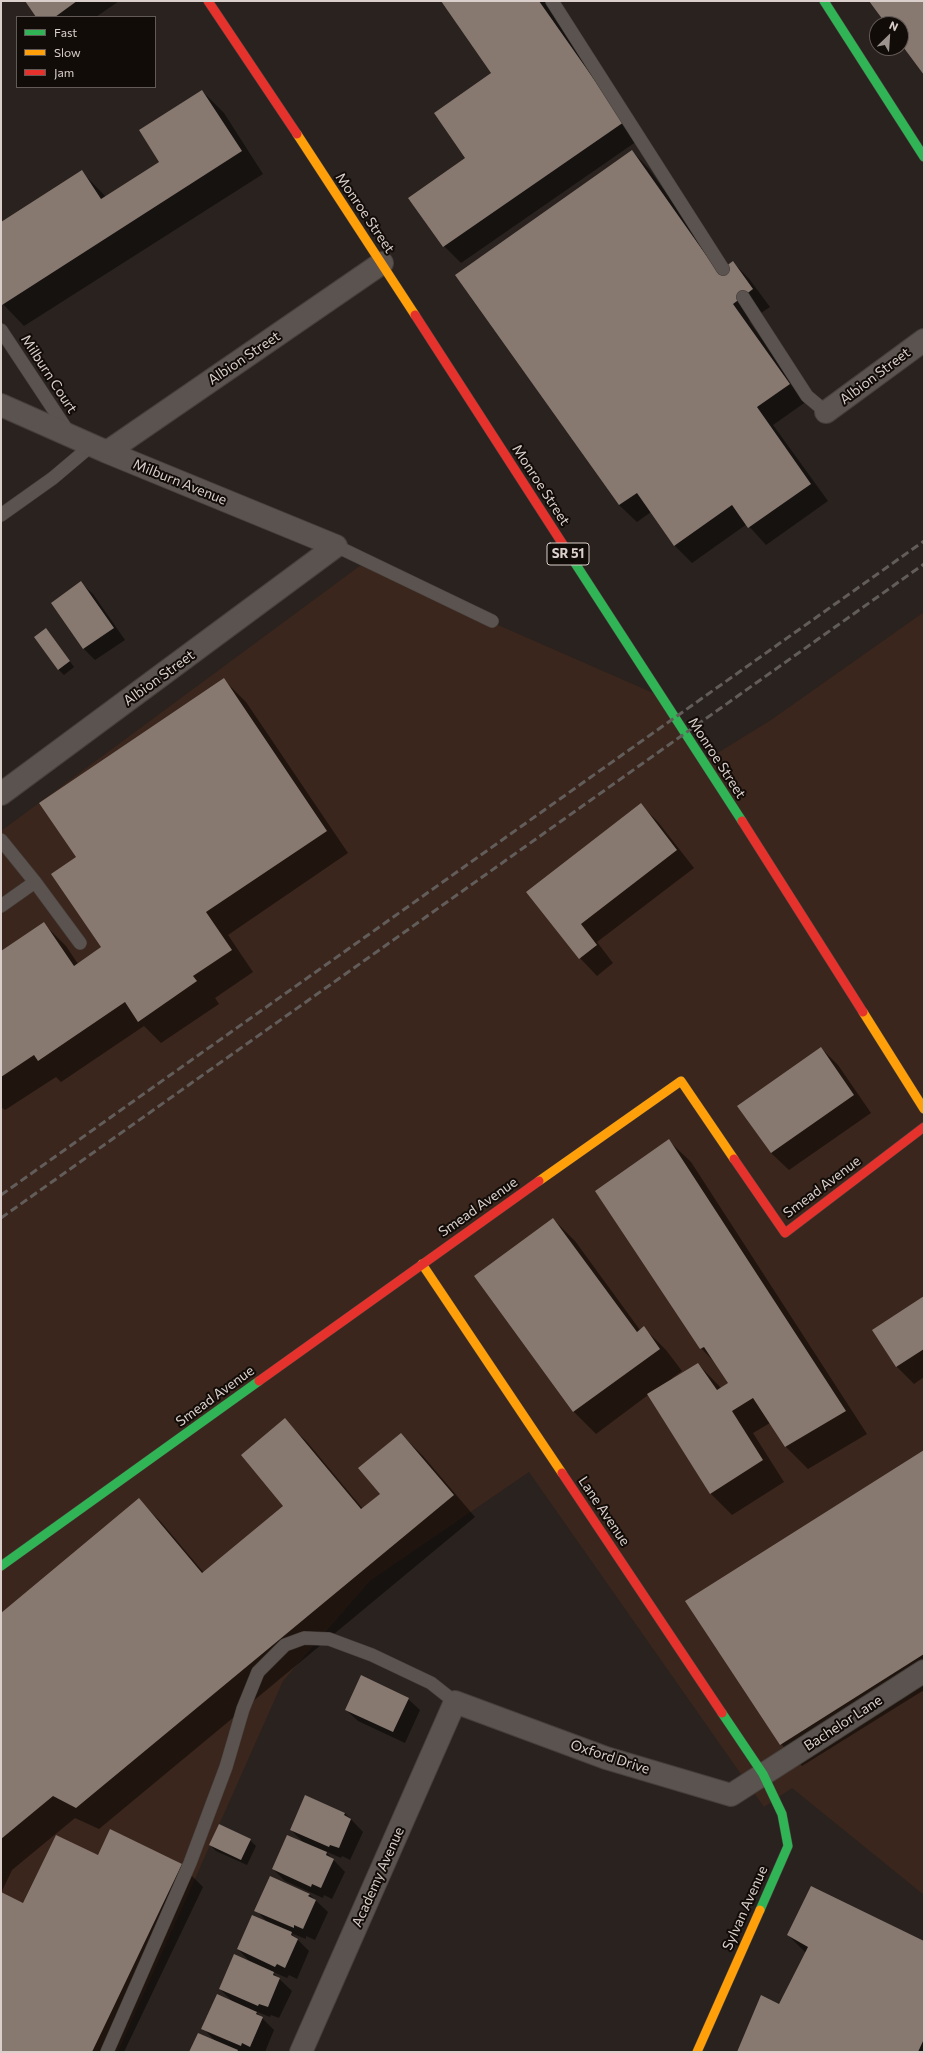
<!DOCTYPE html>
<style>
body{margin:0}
#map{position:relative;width:925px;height:2053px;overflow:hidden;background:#2a221e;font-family:Commissioner,sans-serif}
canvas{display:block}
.frame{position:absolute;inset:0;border:2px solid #dacfca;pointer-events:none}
.legend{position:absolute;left:16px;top:16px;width:140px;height:72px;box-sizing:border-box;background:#120c09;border:1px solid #625a56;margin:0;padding:5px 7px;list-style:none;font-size:12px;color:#dacfca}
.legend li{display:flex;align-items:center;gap:8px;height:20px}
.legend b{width:20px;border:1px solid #625a56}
.north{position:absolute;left:869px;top:16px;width:40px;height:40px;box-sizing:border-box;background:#120c09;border:1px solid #625a56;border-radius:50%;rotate:25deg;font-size:11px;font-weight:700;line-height:16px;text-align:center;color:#dacfca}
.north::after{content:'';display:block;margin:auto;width:14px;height:18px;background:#9c928e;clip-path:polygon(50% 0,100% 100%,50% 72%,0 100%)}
</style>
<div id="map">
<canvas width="925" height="2053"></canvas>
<div class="frame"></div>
<ul class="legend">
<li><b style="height:5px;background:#30b455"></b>Fast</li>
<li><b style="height:5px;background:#ff9f0a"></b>Slow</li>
<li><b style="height:5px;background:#e5322d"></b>Jam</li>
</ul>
<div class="north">N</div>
</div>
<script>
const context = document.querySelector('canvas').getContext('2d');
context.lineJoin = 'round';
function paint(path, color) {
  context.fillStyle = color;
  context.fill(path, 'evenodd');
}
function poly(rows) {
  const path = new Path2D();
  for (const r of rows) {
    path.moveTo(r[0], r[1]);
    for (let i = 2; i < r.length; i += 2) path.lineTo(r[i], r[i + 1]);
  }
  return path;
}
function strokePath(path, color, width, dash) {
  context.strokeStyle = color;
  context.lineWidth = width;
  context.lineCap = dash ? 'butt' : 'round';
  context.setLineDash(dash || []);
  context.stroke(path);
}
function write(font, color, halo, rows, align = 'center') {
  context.font = font + ' Commissioner,sans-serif';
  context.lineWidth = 4;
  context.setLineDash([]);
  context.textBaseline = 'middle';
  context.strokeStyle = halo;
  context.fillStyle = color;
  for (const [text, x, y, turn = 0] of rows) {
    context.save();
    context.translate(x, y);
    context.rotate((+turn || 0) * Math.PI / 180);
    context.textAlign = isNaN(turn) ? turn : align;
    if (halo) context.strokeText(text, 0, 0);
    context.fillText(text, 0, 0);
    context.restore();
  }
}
paint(poly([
 [361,565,660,696,703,762,771,720,924,612,924,1895,792,1788,764,1807,529,1472,370,1581,283,1681,118,2052,1,2052,1,831]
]), '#3a261c');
paint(poly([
 [26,1,119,1,96,17,37,17],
 [442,1,544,1,640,139,461,263,444,246,467,158,493,74],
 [202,91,224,113,263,174,24,326,1,302,1,223,82,172,106,197,161,163],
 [632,151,649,169,722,271,733,262,750,280,770,307,749,321,807,401,773,425,828,501,766,545,747,524,692,563,675,546,651,512,637,522,619,505],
 [81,583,93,594,125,640,95,660,84,649,52,603],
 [51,636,74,667,64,675,58,669],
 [224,680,246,702,348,853,228,935,253,972,215,998,219,1004,161,1043,144,1026,61,1082,56,1077,5,1110,1,1107,1,952,44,924,66,946,78,964,102,948,78,857],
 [641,805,658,822,694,868,597,942,613,963,597,976,580,958,528,892],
 [821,1048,838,1065,871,1113,789,1170,771,1153],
 [669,1141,691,1162,867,1434,808,1469,786,1447,770,1423,753,1433,784,1482,732,1515,710,1493,648,1395,596,1434,574,1412,475,1276,553,1219,575,1241,640,1330,644,1328,666,1350,682,1371,672,1378,673,1379,698,1364,721,1388,730,1383,718,1366,701,1348],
 [924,1298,924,1377,914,1384,897,1367,873,1331],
 [285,1420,307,1442,363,1509,381,1494,401,1434,423,1456,475,1517,99,1829,75,1818,12,1870,1,1893,1,1614,139,1500,161,1522,204,1573,285,1506],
 [924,1451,924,1690,802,1766,781,1744],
 [408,1699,420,1710,405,1743,358,1721,346,1710],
 [345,1813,363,1832,350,1860,342,1856,341,1858,325,1851,345,1872,332,1899,324,1895,323,1898,285,1881,273,1869,305,1844,291,1830],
 [250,1840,256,1846,247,1865,216,1851,210,1845],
 [98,1856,181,1865,203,1887,124,2052,1,2052,1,1893,24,1904],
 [309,1894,328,1912,315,1940,306,1936,306,1939,291,1933,309,1951,297,1979,289,1975,287,1978,271,1971,292,1991,279,2018,271,2015,270,2017,255,2011,274,2030,265,2052,241,2052,236,2050,238,2052,190,2052,216,2042,203,2028,232,2001,220,1989,251,1963,238,1949,268,1923,256,1910],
 [788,1935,924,1942,924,2052,738,2052,779,2006,806,1953]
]), '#0007');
paint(poly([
 [25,1,77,1,55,17,36,17],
 [441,1,539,1,624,122,443,247,408,198,465,158,434,113,491,73],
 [869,1,924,1,924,75,901,44,901,24,886,24],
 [202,90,242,151,2,305,1,222,82,170,101,199,159,162,139,130],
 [632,150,718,272,733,261,753,289,733,304,790,384,757,407,811,484,748,528,732,505,674,546,637,493,619,505,455,275],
 [81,581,114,628,83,649,51,603],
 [46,628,70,661,58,670,34,637],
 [224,678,327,831,206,912,232,950,193,976,197,981,138,1022,125,1002,38,1061,34,1055,1,1077,1,951,44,922,74,966,101,947,51,874,76,857,39,803],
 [641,803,677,850,581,924,597,945,579,959,526,892],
 [821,1047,854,1095,771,1153,737,1106],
 [669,1139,846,1411,785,1447,753,1398,732,1411,763,1460,710,1494,647,1394,698,1363,717,1390,728,1383,704,1347,700,1349,595,1191],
 [553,1218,637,1332,644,1326,660,1349,573,1412,474,1276],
 [924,1296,924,1349,896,1367,872,1330],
 [285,1418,361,1509,380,1494,358,1468,401,1433,454,1495,76,1808,53,1796,1,1839,1,1613,139,1498,202,1573,283,1506,241,1455],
 [924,1450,924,1654,780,1745,685,1601],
 [361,1675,409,1698,393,1732,345,1710],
 [305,1795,345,1813,344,1815,351,1819,339,1848,330,1845,329,1847,290,1830],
 [219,1824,251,1839,241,1860,209,1845],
 [110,1829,182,1864,92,2052,1,2052,1,1892,23,1903,56,1835,98,1855],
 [287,1835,327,1852,326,1855,334,1859,321,1888,312,1884,311,1887,272,1869],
 [270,1876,310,1894,308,1896,316,1900,303,1929,294,1925,294,1928,254,1911],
 [811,1886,924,1941,924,2039,918,2052,737,2052,761,1995,779,2004,808,1947,787,1935],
 [252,1915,292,1932,291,1935,298,1939,285,1968,277,1964,275,1967,237,1949],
 [234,1954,274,1972,273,1975,280,1978,268,2007,259,2004,258,2006,219,1989],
 [217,1994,257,2012,256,2014,263,2017,250,2047,242,2043,241,2046,201,2029],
 [198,2033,238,2050,237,2052,189,2052]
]), '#877870');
const lane = poly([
 [552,1,723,269],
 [743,297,807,396,826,412],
 [1,330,69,433],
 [1,515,53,478,92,445],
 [336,546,492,621],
 [1,840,35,882,1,906],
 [35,882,80,943],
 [107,2052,190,1863,226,1767,243,1709,258,1672,285,1645,304,1638,329,1639,372,1655,431,1683,455,1702]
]);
const street = poly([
 [1,405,107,452,336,546,1,794],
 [826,412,924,340],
 [107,452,382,263],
 [301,2052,455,1702,606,1758,731,1795,924,1671]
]);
const fast = poly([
 [824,1,924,157],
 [573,560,742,821],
 [1,1566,259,1381],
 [722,1713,763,1774,782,1814,788,1846,760,1910]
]);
const slow = poly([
 [297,134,415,315],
 [863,1012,924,1109],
 [539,1181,681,1081,734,1159],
 [422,1264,562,1473],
 [697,2052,760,1910]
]);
const jam = poly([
 [208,1,297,134],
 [415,315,573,560],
 [742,821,863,1012],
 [734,1159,785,1233,924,1127],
 [259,1381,539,1181],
 [562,1473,722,1713]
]);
strokePath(lane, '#463f3b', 14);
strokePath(street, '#463f3b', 24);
strokePath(fast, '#463f3b', 10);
strokePath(slow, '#463f3b', 10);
strokePath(jam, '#463f3b', 10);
strokePath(lane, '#5a534f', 13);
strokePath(street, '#5a534f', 22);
strokePath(fast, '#30b455', 9);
strokePath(slow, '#ff9f0a', 9);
strokePath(jam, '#e5322d', 9);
strokePath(poly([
 [1,1195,924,541],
 [1,1218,924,564]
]), '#625d5a', 3, [8, 4]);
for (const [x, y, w] of [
 [568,554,42]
]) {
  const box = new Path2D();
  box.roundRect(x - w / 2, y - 11, w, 22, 3);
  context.fillStyle = '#120c09';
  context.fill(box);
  strokePath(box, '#dacfca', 1);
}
write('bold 13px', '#dacfca', null, [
 ["SR 51",568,554]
]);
write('14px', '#dacfca', '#120c09', [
 ["Monroe Street",365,213,56],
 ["Albion Street",244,358,-34],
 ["Milburn Court",49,374,57],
 ["Albion Street",875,376,-37],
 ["Milburn Avenue",180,482,22],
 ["Monroe Street",541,485,57],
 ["Albion Street",159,678,-36],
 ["Monroe Street",717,758,57],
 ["Smead Avenue",822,1187,-37],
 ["Smead Avenue",478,1207,-35],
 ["Smead Avenue",215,1396,-36],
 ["Lane Avenue",604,1511,56],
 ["Bachelor Lane",843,1723,-33],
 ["Oxford Drive",610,1757,18],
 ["Academy Avenue",378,1877,-66],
 ["Sylvan Avenue",745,1908,-66]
]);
</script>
